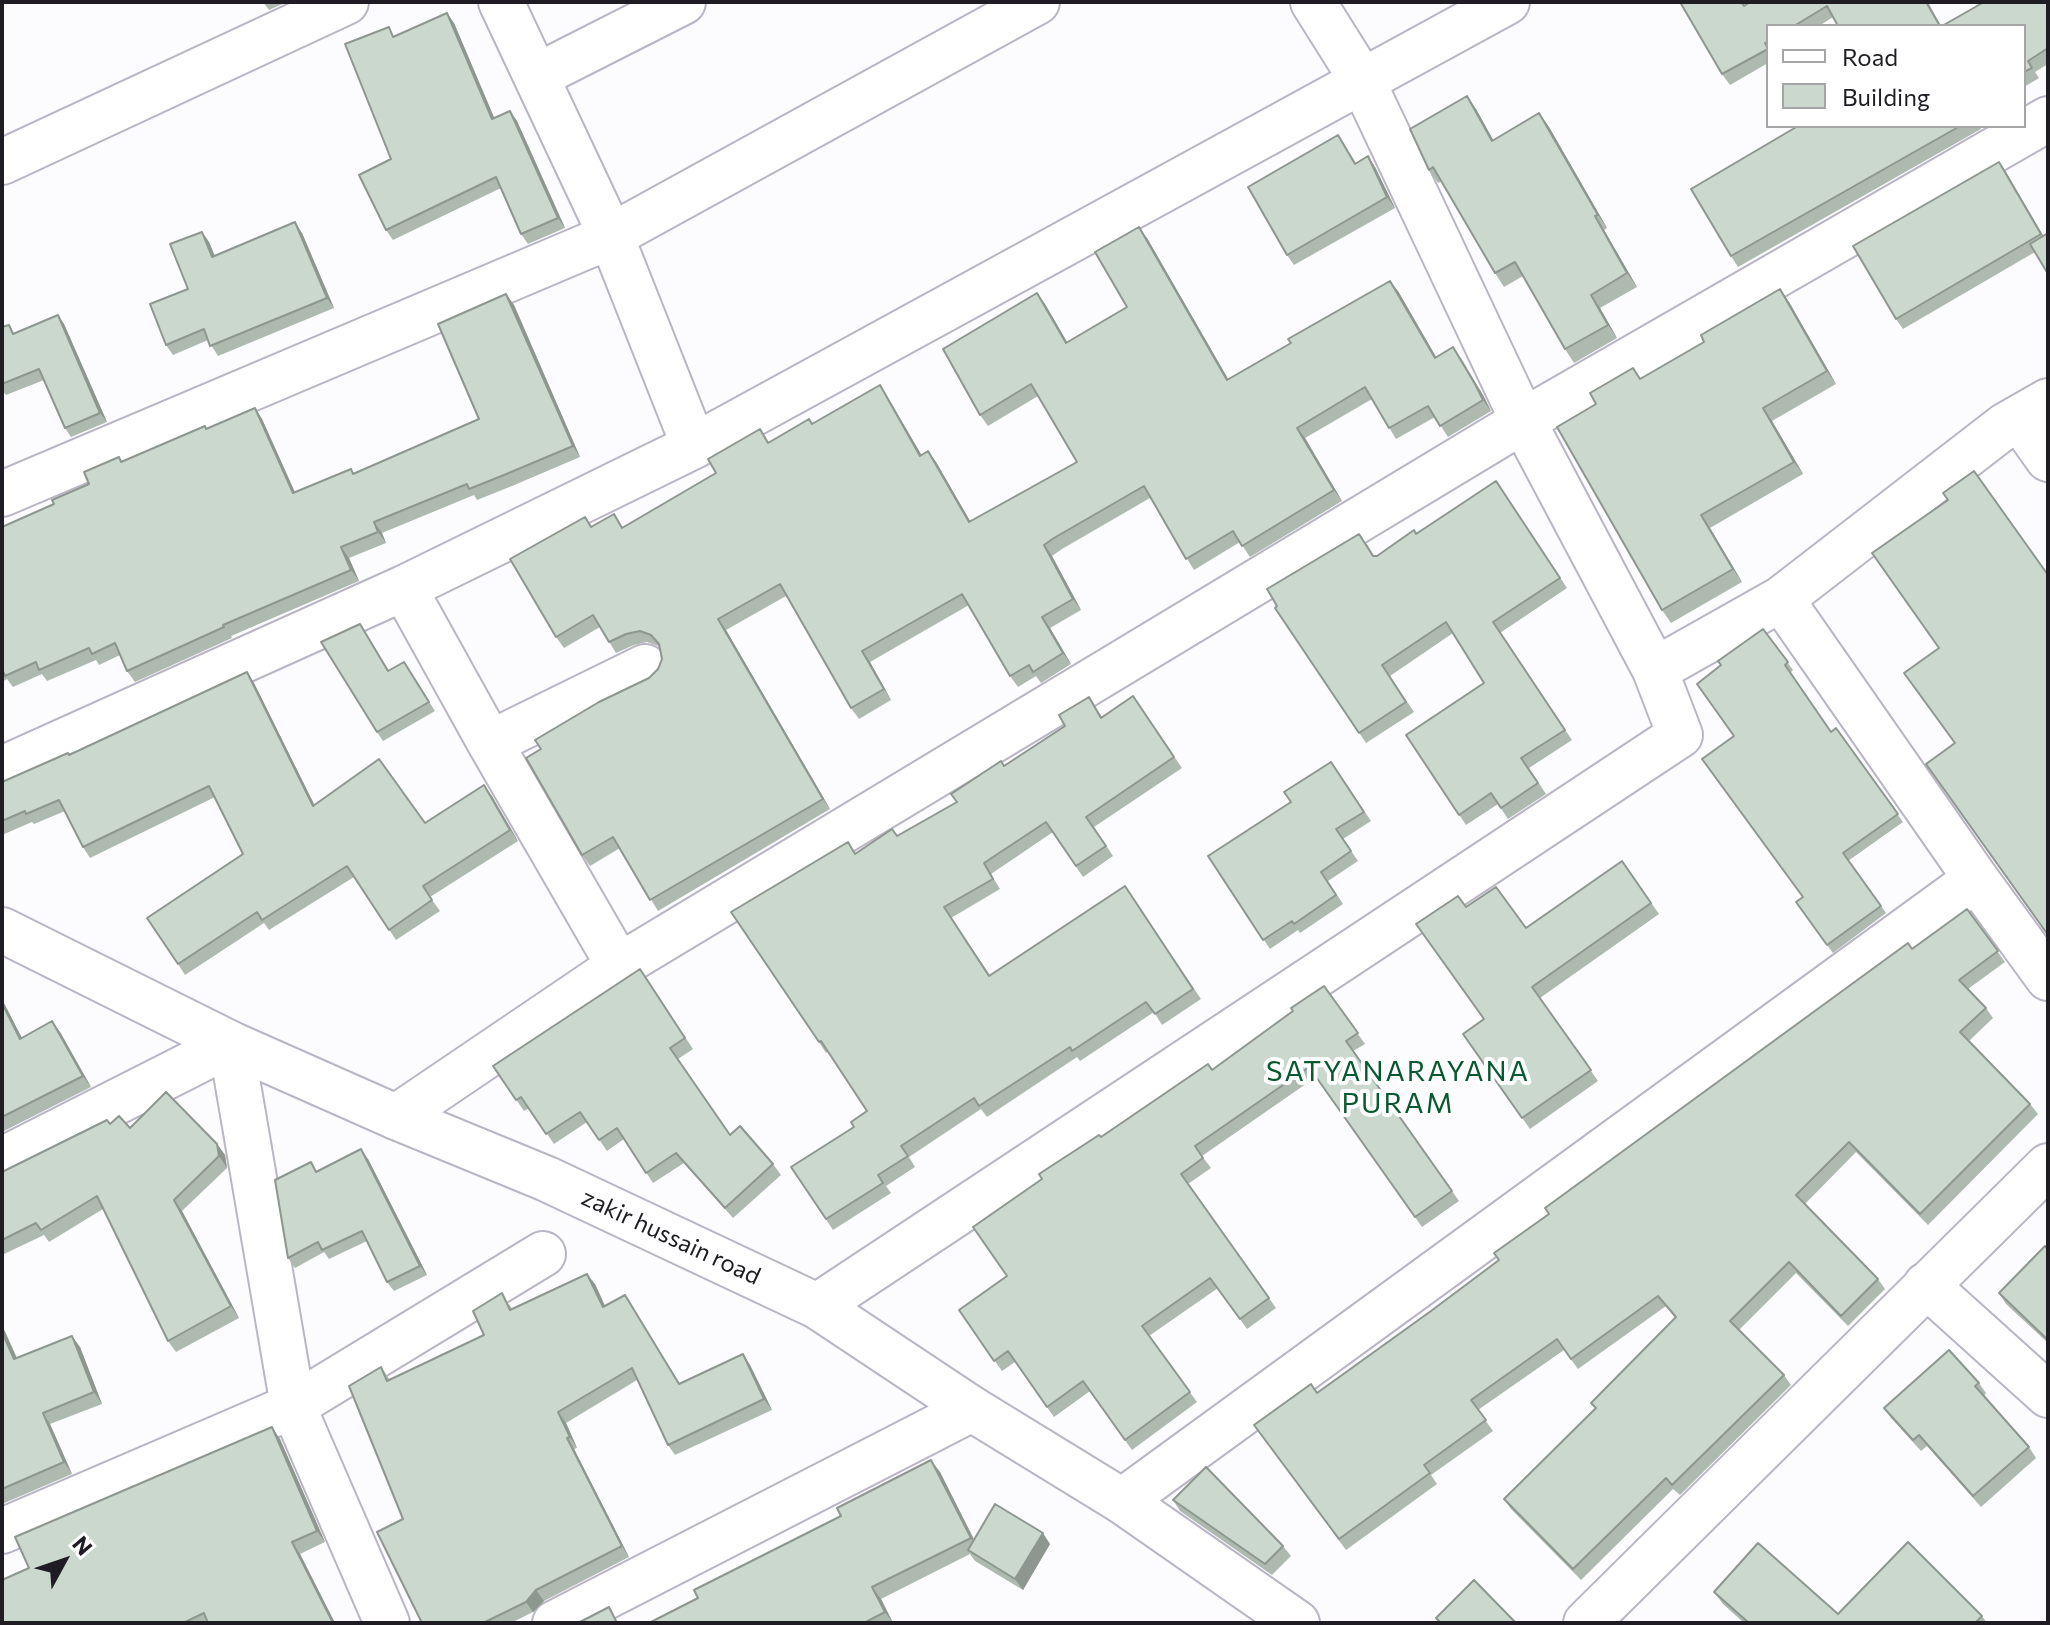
<!DOCTYPE html>
<style>
body{margin:0}
#map{position:relative;width:2050px;height:1625px;overflow:hidden;background:#fcfbfe;font-family:Commissioner,sans-serif}
canvas{display:block}
.frame{position:absolute;inset:0;border:4px solid #1f1d23;pointer-events:none}
.legend{position:absolute;left:1766px;top:24px;width:260px;height:104px;box-sizing:border-box;background:#fff;border:2px solid #a5a5a7;margin:0;padding:10px 14px;list-style:none;font-size:24px;color:#1f1d23}
.legend li{display:flex;align-items:center;gap:16px;height:40px}
.legend b{width:40px;border:2px solid #a5a5a7}
.north{position:absolute;left:24px;top:1521px;width:80px;height:80px;-webkit-text-stroke:6px #fff;paint-order:stroke;rotate:50deg;font-size:22px;font-weight:700;line-height:32px;text-align:center;color:#1f1d23}
.north::after{content:'';display:block;margin:auto;width:28px;height:36px;background:#1f1d23;clip-path:polygon(50% 0,100% 100%,50% 72%,0 100%)}
</style>
<div id="map">
<canvas width="2050" height="1625"></canvas>
<div class="frame"></div>
<ul class="legend">
<li><b style="height:10px;background:#fff"></b>Road</li>
<li><b style="height:22px;background:#cad8cd"></b>Building</li>
</ul>
<div class="north">N</div>
</div>
<script>
const context = document.querySelector('canvas').getContext('2d');
context.lineJoin = 'round';
function poly(rows) {
  const path = new Path2D();
  for (const r of rows) {
    path.moveTo(r[0], r[1]);
    for (let i = 2; i < r.length; i += 2) path.lineTo(r[i], r[i + 1]);
  }
  return path;
}
function strokePath(path, color, width, dash) {
  context.strokeStyle = color;
  context.lineWidth = width;
  context.lineCap = dash ? 'butt' : 'round';
  context.setLineDash(dash || []);
  context.stroke(path);
}
function paint(path, color) {
  context.fillStyle = color;
  context.fill(path, 'evenodd');
}
function write(font, color, halo, rows, align = 'center') {
  context.font = font + ' Commissioner,sans-serif';
  context.lineWidth = 8;
  context.setLineDash([]);
  context.textBaseline = 'middle';
  context.strokeStyle = halo;
  context.fillStyle = color;
  for (const [text, x, y, turn = 0] of rows) {
    context.save();
    context.translate(x, y);
    context.rotate((+turn || 0) * Math.PI / 180);
    context.textAlign = isNaN(turn) ? turn : align;
    if (halo) context.strokeText(text, 0, 0);
    context.fillText(text, 0, 0);
    context.restore();
  }
}
const minor = poly([
 [501,2,611,236,694,446],
 [1313,2,1362,80,1523,421,1655,670],
 [537,76,683,2],
 [2,162,346,2],
 [2019,418,2048,459],
 [2,494,611,236,1037,2],
 [404,588,490,743,619,966],
 [1781,599,1976,879,2048,978],
 [490,743,645,667],
 [2,769,404,588,694,446,1507,2],
 [396,1117,619,966,1523,421,2048,119],
 [2,1160,231,1044,293,1406,387,1623],
 [1926,1285,2048,1395],
 [817,1306,1680,735,1655,670,1781,599,2006,425,2048,401],
 [1122,1501,1976,879],
 [2,1531,293,1406,543,1254],
 [555,1623,972,1409],
 [1586,1623,2048,1166]
]);
const tertiary = poly([
 [2,930,231,1044,396,1117,547,1179,817,1306,972,1409,1122,1501,1297,1623]
]);
strokePath(minor, '#bab5c4', 48);
strokePath(tertiary, '#bab5c4', 48);
strokePath(minor, '#fff', 44);
strokePath(tertiary, '#fff', 44);
paint(poly([
 [263,2,287,2,269,10],
 [1742,2,1744,5,1750,2,1928,2,1941,26,1833,17,1819,26,1768,26,1768,63,1730,85,1722,74],
 [2048,2,2048,64,2035,72,2039,78,2024,87,2024,26],
 [454,23,494,118,510,111,517,121,565,228,528,244,521,234,501,188,393,240,386,230,391,159,395,36],
 [1476,109,1493,140,1539,113,1549,127,1607,228,1604,230,1637,287,1600,308,1617,338,1574,363,1565,349,1523,276,1504,287,1495,273,1442,181,1438,183,1429,170],
 [1798,126,1979,126,1981,129,1738,267,1731,256],
 [1338,135,1356,163,1375,167,1395,208,1294,265,1287,255],
 [1999,162,2043,236,2035,252,1903,329,1896,319],
 [202,232,209,242,215,256,302,233,334,308,218,356,208,340,173,355,166,345,188,289],
 [1147,238,1228,379,1398,291,1436,357,1461,358,1483,395,1491,411,1448,437,1435,417,1396,439,1372,399,1305,438,1342,501,1250,557,1240,542,1194,570,1150,498,1062,549,1052,556,1081,610,1050,628,1071,664,1041,683,1036,676,1018,687,1010,676,969,605,870,662,891,700,859,719,851,708,786,596,726,630,830,809,658,911,620,848,590,866,582,855,649,678,658,669,662,659,660,648,658,646,647,642,634,645,616,653,600,627,564,648,556,637,592,527,623,528,769,442,813,424,887,396,921,455,936,462,970,521,1077,462,1038,396,988,426,980,415,1045,304,1067,342,1127,307],
 [506,294,514,305,580,457,512,486,477,500,474,495,382,533,386,543,349,558,359,581,231,636,232,638,135,682,127,671,120,655,99,665,96,660,47,681,42,674,13,687,7,679,2,682,2,527,54,504,89,484,119,457,122,462,207,428,255,408,262,419,295,492,351,469,355,474,479,419],
 [1789,302,1836,384,1772,421,1803,474,1710,528,1742,582,1671,623,1662,610,1596,404,1633,368,1641,379],
 [58,315,64,324,107,422,71,437,65,428,44,380,6,395,2,390,2,327,15,333],
 [1496,481,1567,588,1500,633,1572,740,1529,768,1546,794,1508,819,1498,804,1466,825,1406,735,1484,683,1453,633,1390,676,1414,712,1366,743,1275,608,1367,544,1374,556,1377,556,1416,534],
 [360,624,389,671,404,662,435,711,383,741,377,732],
 [1763,629,1793,670,1790,673,1831,732,1836,728,1903,822,1848,861,1886,913,1833,953,1796,902,1803,897,1721,665],
 [254,683,314,805,425,823,484,785,518,841,430,897,440,911,396,940,354,877,269,930,264,923,185,975,178,964,243,854,215,797,90,858,83,847,65,811,34,824,32,822,2,835,2,782],
 [1133,696,1182,768,1094,827,1113,856,1083,877,1053,832,991,874,1000,889,951,918,990,975,1125,886,1201,999,1162,1025,1154,1012,1080,1061,1077,1057,987,1117,981,1109,909,1157,915,1167,886,1186,891,1193,833,1230,791,1167,854,1127,867,1111,828,1051,826,1053,819,1042,856,853,897,836,957,802,1004,766,1065,726,1089,697,1102,717],
 [1331,762,1371,821,1343,839,1358,861,1328,881,1343,904,1300,933,1298,930,1270,949,1208,856,1291,802],
 [1622,861,1659,914,1540,998,1598,1081,1530,1129,1463,1034,1484,1019,1466,907,1526,928],
 [1967,909,2005,962,1968,989,1986,1008,1993,1018,1969,1041,2030,1104,2038,1114,1928,1225,1856,1152,1805,1204,1878,1279,1885,1289,1848,1326,1796,1273,1739,1330,1784,1375,1791,1385,1680,1495,1673,1489,1581,1580,1511,1509,1504,1499,1595,1408,1591,1403,1675,1318,1666,1306,1578,1369,1564,1350,1478,1410,1493,1431,1431,1475,1437,1484,1346,1550,1254,1425,1317,1393,1431,1311,1912,949],
 [640,969,693,1049,678,1059,730,1135,773,1164,781,1175,733,1218,684,1163,653,1183,624,1139,607,1151,587,1122,554,1144,529,1108,524,1111,493,1066],
 [1324,986,1365,1044,1353,1051,1459,1201,1422,1227,1316,1077,1202,1156,1211,1168,1188,1184,1276,1308,1247,1329,1218,1288,1149,1336,1197,1402,1132,1450,1090,1391,1054,1417,1015,1362,1002,1371,959,1310,1007,1276,1042,1179,1101,1137,1212,1070,1293,1011],
 [2,1000,22,1038,60,1032,91,1087,2,1132],
 [110,1124,217,1144,225,1155,227,1168,182,1211,239,1318,176,1352,168,1341,103,1209,49,1242,44,1235,2,1255,2,1172],
 [368,1159,427,1275,394,1291,387,1282,367,1241,329,1259,324,1252,295,1268,288,1258,318,1172],
 [2048,1249,2048,1343,2006,1304,1999,1293],
 [595,1284,605,1306,625,1295,680,1384,743,1354,750,1365,772,1410,675,1455,668,1445,637,1380,566,1423,577,1448,574,1449,629,1557,544,1601,533,1612,511,1623,422,1623,403,1519,381,1367,390,1380,484,1335,509,1304,512,1309],
 [2,1325,17,1358,80,1347,102,1404,50,1424,72,1474,2,1504],
 [1979,1383,1986,1393,1984,1396,2029,1447,2036,1458,1981,1507,1927,1446,1921,1451,1891,1418,1884,1408],
 [280,1439,325,1542,300,1554,335,1623,2,1623,29,1568],
 [940,1472,974,1539,1050,1544,1023,1590,975,1561,970,1554,881,1599,893,1623,649,1623,698,1598,841,1516],
 [1173,1500,1283,1546,1291,1556,1272,1575,1180,1511],
 [1714,1592,1838,1614,1982,1616,1987,1623,1744,1623,1723,1604]
]), '#aebab0');
paint(poly([
 [447,13,454,23,499,129,492,119],
 [1467,96,1476,109,1501,154,1492,141],
 [510,111,517,121,565,228,558,218],
 [1539,113,1549,127,1607,228,1598,215],
 [1368,156,1375,167,1395,208,1387,197],
 [1999,162,2006,172,2048,244,2041,234],
 [1595,216,1604,230,1637,287,1627,273],
 [295,222,302,233,334,308,327,298],
 [1139,227,1147,238,1235,391,1227,380],
 [202,232,209,242,219,267,212,257],
 [1390,281,1398,291,1443,369,1435,358],
 [1780,289,1789,302,1836,384,1827,371],
 [1037,293,1045,304,1074,354,1066,343],
 [506,294,514,305,580,457,573,446],
 [1591,295,1600,308,1617,338,1608,325],
 [58,315,64,324,107,422,100,413],
 [1453,347,1483,395,1491,411,1483,400],
 [880,385,887,396,928,466,920,456],
 [255,408,262,419,300,504,293,493],
 [1763,408,1772,421,1803,474,1794,462],
 [1297,428,1305,438,1342,501,1334,490],
 [928,451,936,462,977,533,969,522],
 [1701,515,1710,528,1742,582,1733,569],
 [374,522,382,533,386,543,378,532],
 [1044,545,1052,556,1081,610,1073,599],
 [341,547,349,558,359,581,351,570],
 [1042,617,1050,628,1071,664,1063,653],
 [718,619,726,630,830,809,823,799],
 [862,651,870,662,891,700,884,689],
 [247,672,254,683,320,816,313,806],
 [484,785,492,796,518,841,510,830],
 [2,1000,5,1005,28,1050,20,1039,2,1003],
 [52,1021,60,1032,91,1087,83,1076],
 [217,1144,225,1155,227,1168,219,1156],
 [361,1149,368,1159,427,1275,420,1266],
 [174,1200,182,1211,239,1318,231,1306],
 [587,1274,595,1284,610,1317,603,1307],
 [2,1325,22,1370,14,1359,2,1332],
 [72,1336,80,1347,102,1404,94,1392],
 [743,1354,750,1365,772,1410,764,1399],
 [558,1412,566,1423,577,1448,570,1437],
 [43,1413,50,1424,72,1474,64,1462],
 [272,1427,280,1439,325,1542,317,1531],
 [567,1438,574,1449,629,1557,622,1546],
 [931,1460,940,1472,979,1550,971,1538],
 [1043,1533,1050,1544,1023,1590,1015,1579],
 [292,1542,300,1554,335,1623,333,1623],
 [872,1587,881,1599,893,1623,885,1612],
 [536,1590,544,1601,533,1612,526,1602]
]), '#8d9790');
const building = poly([
 [1680,2,1741,2,1744,6,1750,2,1926,2,1940,26,1838,26,1827,6,1794,26,1768,26,1768,42,1765,43,1768,49,1722,74,1680,2],
 [1984,2,2048,2,2048,48,2028,61,2032,68,2024,72,2024,26,1942,26,1984,2],
 [447,13,492,119,510,111,558,218,521,234,496,177,386,230,359,175,391,159,345,44,389,27,393,37,447,13],
 [1467,96,1492,141,1539,113,1598,215,1595,216,1627,273,1591,295,1608,325,1565,349,1515,262,1495,273,1433,167,1429,170,1410,129,1467,96],
 [1798,126,1960,126,1731,256,1691,189,1798,126],
 [1338,135,1355,164,1368,156,1387,197,1287,255,1248,187,1338,135],
 [1999,162,2041,234,1896,319,1853,246,1999,162],
 [295,222,327,298,210,346,204,329,166,345,150,304,188,289,170,244,202,232,212,257,295,222],
 [1139,227,1227,380,1291,343,1288,339,1390,281,1435,358,1453,347,1475,384,1483,400,1440,426,1428,406,1389,428,1365,387,1297,428,1334,490,1242,546,1233,531,1186,559,1144,486,1054,538,1044,545,1073,599,1042,617,1063,653,1033,672,1029,665,1010,676,962,594,862,651,884,689,851,708,780,584,718,619,823,799,650,900,613,837,582,855,526,758,541,749,535,740,599,702,649,678,658,669,662,659,659,644,651,635,640,631,626,634,609,642,593,615,556,637,510,559,585,517,591,527,614,514,622,528,716,473,708,459,760,429,768,443,809,419,812,424,880,385,920,456,928,451,969,522,1077,462,1031,384,980,415,943,349,1037,293,1066,343,1127,307,1095,252,1139,227],
 [2048,233,2048,274,2030,244,2048,233],
 [1780,289,1827,371,1763,408,1794,462,1701,515,1733,569,1662,610,1557,427,1596,404,1590,393,1633,368,1640,379,1704,342,1701,335,1780,289],
 [506,294,573,446,504,475,469,489,467,484,374,522,378,532,341,547,351,570,223,625,224,627,127,671,115,643,92,654,89,648,39,670,36,662,5,676,2,669,2,527,54,504,52,500,89,484,84,472,119,457,121,462,205,426,206,429,255,408,293,493,351,469,353,474,479,419,438,324,506,294],
 [58,315,100,413,65,428,39,369,2,384,2,327,9,325,13,334,58,315],
 [1974,471,2048,575,2048,935,1926,764,1955,743,1904,673,1939,648,1872,553,1948,500,1943,493,1974,471],
 [1496,481,1560,578,1493,622,1565,730,1521,758,1538,783,1501,808,1491,793,1459,815,1406,735,1484,683,1446,622,1382,665,1406,702,1359,733,1275,608,1277,606,1267,589,1359,534,1373,556,1377,556,1414,530,1416,534,1496,481],
 [360,624,388,671,404,662,429,702,377,732,321,642,360,624],
 [1763,629,1788,662,1785,665,1831,732,1836,728,1898,814,1843,853,1881,906,1827,945,1796,902,1803,897,1702,759,1734,736,1697,684,1721,665,1718,661,1763,629],
 [247,672,313,806,379,759,425,823,484,785,510,830,423,886,432,900,389,930,347,866,262,920,257,912,178,964,147,918,243,854,209,786,83,847,59,800,26,814,25,811,2,821,2,782,68,753,69,755,247,672],
 [1133,696,1174,757,1086,817,1106,846,1076,866,1046,822,984,863,993,879,944,907,989,976,1125,886,1193,989,1155,1014,1146,1002,1072,1051,1070,1047,979,1106,974,1098,901,1146,908,1156,878,1175,883,1183,826,1219,791,1167,854,1127,851,1122,867,1111,821,1041,819,1042,731,912,848,842,855,854,892,829,897,836,957,802,951,794,1001,761,1004,766,1065,726,1059,715,1089,697,1101,718,1133,696],
 [1331,762,1364,812,1336,829,1351,851,1321,872,1336,895,1294,924,1292,921,1263,940,1208,856,1291,802,1284,792,1331,762],
 [1622,861,1651,903,1532,987,1591,1070,1522,1118,1463,1034,1484,1019,1416,924,1458,896,1466,907,1496,887,1526,928,1622,861],
 [1967,909,1998,951,1959,980,1986,1008,1960,1032,2030,1104,1920,1214,1849,1142,1796,1195,1878,1279,1841,1316,1789,1262,1730,1321,1784,1375,1672,1485,1666,1478,1573,1569,1504,1499,1596,1408,1591,1403,1676,1317,1658,1296,1571,1359,1557,1339,1471,1400,1486,1420,1424,1465,1430,1473,1339,1539,1254,1425,1311,1384,1317,1393,1431,1311,1499,1260,1494,1253,1549,1214,1545,1208,1908,943,1912,949,1967,909],
 [640,969,685,1038,670,1048,730,1135,740,1126,773,1164,725,1208,676,1153,646,1173,617,1128,599,1140,580,1112,546,1134,521,1097,516,1100,493,1066,640,969],
 [1324,986,1358,1033,1346,1041,1452,1191,1415,1217,1309,1067,1195,1146,1203,1158,1181,1174,1269,1298,1240,1319,1210,1278,1142,1326,1190,1392,1125,1440,1083,1381,1047,1407,1008,1351,994,1361,959,1310,1007,1276,973,1227,1042,1179,1039,1174,1099,1135,1101,1137,1208,1064,1212,1070,1293,1011,1291,1008,1324,986],
 [2,1003,20,1039,52,1021,83,1076,2,1117,2,1003],
 [166,1092,217,1144,219,1156,174,1200,231,1306,168,1341,97,1196,41,1230,36,1223,2,1240,2,1172,107,1120,110,1124,119,1116,130,1128,166,1092],
 [361,1149,420,1266,387,1282,362,1231,322,1250,318,1242,288,1258,275,1180,311,1162,316,1172,361,1149],
 [2045,1246,2048,1249,2048,1340,1999,1293,2045,1246],
 [587,1274,603,1307,625,1295,679,1384,743,1354,764,1399,668,1445,632,1368,558,1412,570,1437,567,1438,622,1546,536,1590,526,1602,483,1623,422,1623,377,1532,403,1519,349,1386,381,1367,387,1381,484,1335,473,1311,502,1293,510,1310,587,1274],
 [2,1332,14,1359,72,1336,94,1392,43,1413,64,1462,2,1489,2,1332],
 [1949,1350,1979,1383,1975,1386,2029,1447,1973,1496,1919,1435,1913,1440,1884,1408,1949,1350],
 [272,1427,317,1531,292,1542,333,1623,208,1623,204,1613,183,1623,2,1623,2,1580,29,1568,15,1537,272,1427],
 [931,1460,971,1538,872,1587,885,1612,864,1623,649,1623,698,1598,694,1590,841,1516,837,1508,931,1460],
 [1206,1467,1283,1546,1265,1564,1173,1500,1206,1467],
 [995,1504,1043,1533,1015,1579,968,1550,995,1504],
 [1908,1542,1982,1616,1975,1623,1749,1623,1714,1592,1758,1543,1838,1614,1908,1542],
 [1474,1580,1516,1623,1441,1623,1436,1618,1474,1580],
 [609,1607,617,1623,578,1623,609,1607]
]);
paint(building, '#cad8cd');
strokePath(building, '#8d9790', 2);
write('24px', '#1f1d23', '#fff', [
 ["zakir hussain road",671,1237,25]
]);
context.letterSpacing = '2px';
write('28px', '#08592f', '#fff', [
 ["SATYANARAYANA",1398,1072],
 ["PURAM",1398,1104]
]);
context.letterSpacing = '0px';
</script>
